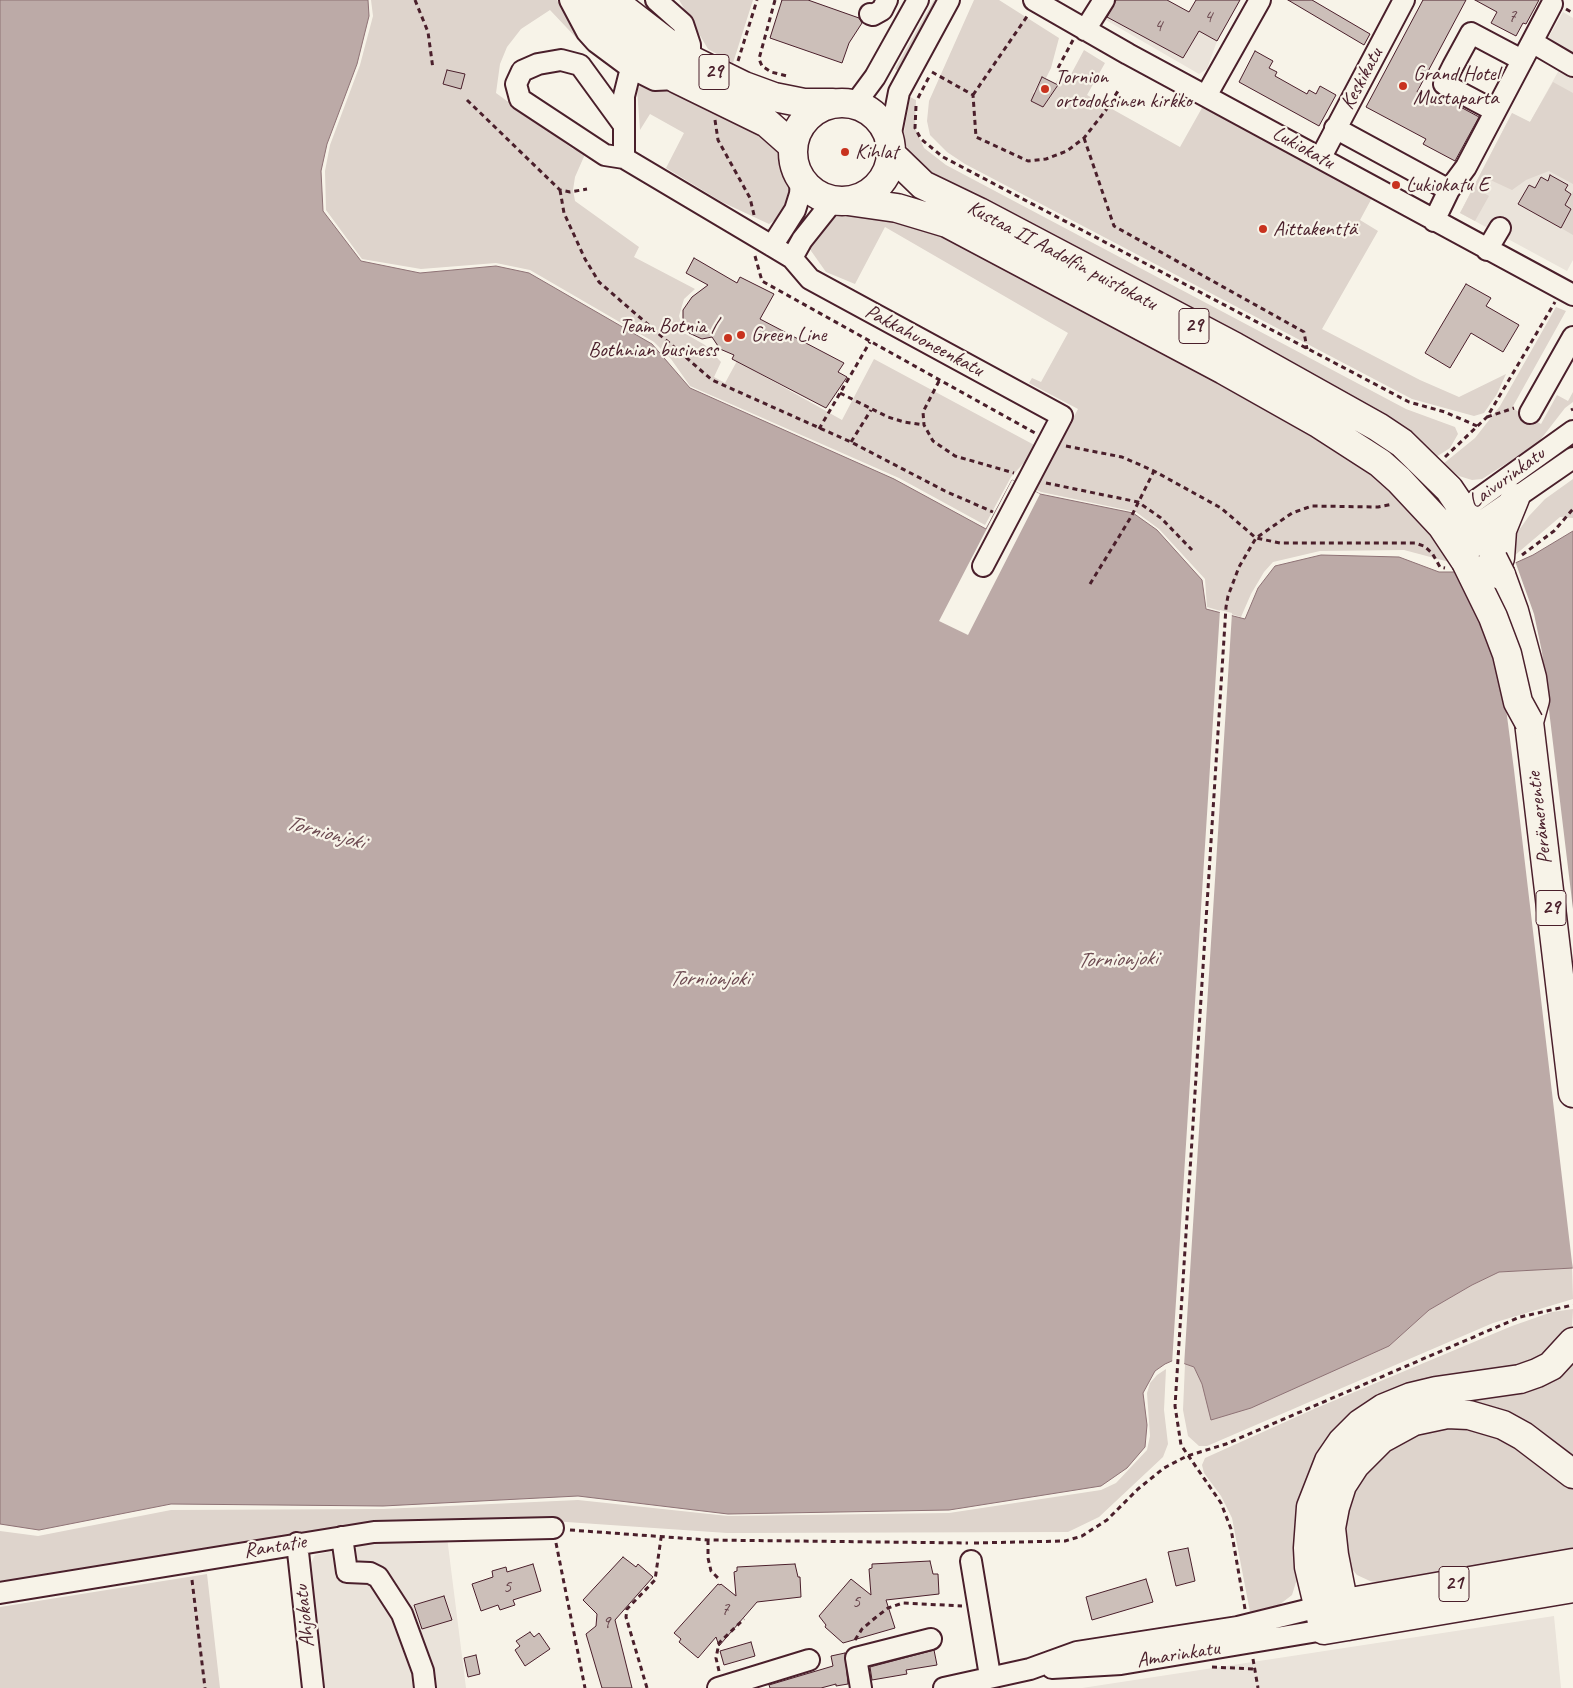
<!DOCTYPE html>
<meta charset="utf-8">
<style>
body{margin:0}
canvas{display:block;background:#f7f3e8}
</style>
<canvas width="1573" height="1688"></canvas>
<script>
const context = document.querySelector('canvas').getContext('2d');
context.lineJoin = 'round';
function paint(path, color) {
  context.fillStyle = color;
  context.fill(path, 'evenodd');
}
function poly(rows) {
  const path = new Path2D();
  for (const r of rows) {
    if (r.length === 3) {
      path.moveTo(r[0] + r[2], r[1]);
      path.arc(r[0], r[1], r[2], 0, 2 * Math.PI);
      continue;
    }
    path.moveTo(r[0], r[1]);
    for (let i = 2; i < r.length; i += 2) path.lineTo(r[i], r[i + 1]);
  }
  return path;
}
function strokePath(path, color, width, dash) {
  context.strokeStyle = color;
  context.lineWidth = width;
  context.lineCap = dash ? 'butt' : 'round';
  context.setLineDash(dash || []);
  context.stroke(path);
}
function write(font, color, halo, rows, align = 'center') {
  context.font = font + ' Caveat,sans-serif';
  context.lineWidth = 4.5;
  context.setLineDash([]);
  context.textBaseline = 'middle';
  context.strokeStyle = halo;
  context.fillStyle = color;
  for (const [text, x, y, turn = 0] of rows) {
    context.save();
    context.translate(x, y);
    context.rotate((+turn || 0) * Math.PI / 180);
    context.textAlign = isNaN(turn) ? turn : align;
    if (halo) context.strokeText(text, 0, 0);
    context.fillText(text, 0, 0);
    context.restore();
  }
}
paint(poly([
 [1098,0,1167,0,1189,12,1184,22,1217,41,1207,69,1199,74,1092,12],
 [1563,12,1573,18,1573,260,1567,271,1460,213,1512,113,1530,122,1559,70,1537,58],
 [447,1537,466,1688,323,1688,308,1569,315,1555,386,1539],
 [1554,1616,1561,1688,1082,1688]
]), '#eae3da');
paint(poly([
 [371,0,557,0,570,22,607,60,604,63,583,45,550,10,521,29,507,47,500,64,496,93,573,149,586,152,575,177,573,190,575,201,639,247,634,257,695,289,684,299,679,316,684,333,705,345,721,362,714,377,725,383,737,361,842,420,874,359,1038,447,1011,477,985,525,899,478,690,386,671,359,654,342,530,270,496,263,421,269,362,259,326,210,325,171,330,145,360,65,373,16],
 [679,0,753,0,733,63,708,49],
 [934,0,942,0,901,72,895,69],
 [974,0,999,0,1059,38,1051,68,1046,78,1042,77,1033,93,1035,94,1031,101,1043,107,1058,86,1055,84,1061,74,1069,78,1084,50,1105,63,1087,95,1180,147,1207,99,1373,196,1360,220,1378,231,1322,329,1420,380,1459,397,1506,374,1497,394,1484,413,1474,416,1412,399,965,164,947,152,930,135,927,121,929,101],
 [1553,82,1573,93,1573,184,1549,171,1526,180,1512,190,1486,178,1479,190,1489,196,1475,221,1460,213,1512,113,1530,122],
 [643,83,669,85,745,119,785,157,791,183,791,197,786,213,769,224,722,202,666,168,684,133,650,114,640,130,637,89],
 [910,97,916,100,915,128,924,148,946,165,1406,409,1455,427,1458,434,1450,448,1436,457,1361,401,934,178,915,164,903,138],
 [1573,191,1573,235,1561,228,1571,209,1565,205],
 [842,213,880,214,914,221,1220,379,1334,445,1399,491,1453,563,1404,550,1320,551,1273,562,1264,572,1251,594,1241,617,1207,607,1205,579,1159,529,1136,512,1041,492,1029,486,1049,463,1078,409,1029,383,1032,378,1041,382,1068,333,885,227,855,284,826,272,809,248,813,235,826,220],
 [1556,307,1566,311,1512,408,1541,424,1557,395,1568,401,1573,392,1573,402,1565,408,1537,444,1482,479,1472,480,1459,476,1443,464,1475,438,1500,406],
 [1573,479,1573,518,1560,517,1514,556,1513,544,1517,533,1529,516,1545,499],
 [1572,1268,1573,1299,1493,1323,1207,1446,1199,1446,1188,1436,1183,1410,1185,1364,1194,1367,1200,1377,1212,1420,1389,1346,1429,1310,1472,1285,1499,1272],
 [1573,1309,1572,1327,1552,1353,1318,1455,1311,1469,1299,1509,1296,1528,1297,1579,1292,1595,1279,1605,1250,1612,1232,1518,1221,1496,1204,1473,1202,1465,1205,1458,1314,1409,1512,1326,1552,1312],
 [1573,1356,1573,1465,1540,1439,1414,1415,1361,1434],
 [1166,1369,1164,1410,1168,1444,1163,1457,1099,1517,1068,1532,727,1533,552,1521,0,1586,0,1531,38,1536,171,1510,383,1509,578,1500,728,1516,949,1513,1101,1490,1116,1483,1147,1450,1150,1436,1147,1393,1150,1383,1157,1375],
 [1458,1424,1504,1435,1573,1486,1573,1551,1387,1584,1370,1581,1357,1575,1349,1566,1341,1536,1343,1510,1363,1468,1416,1430],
 [207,1574,220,1688,0,1688,0,1607]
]), '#ded4cc');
const water = poly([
 [0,0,368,0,369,16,357,64,327,144,321,171,323,211,361,261,420,273,496,266,529,273,652,344,690,388,894,479,986,529,1012,480,1040,494,1133,513,1157,530,1202,580,1206,609,1245,619,1258,588,1275,566,1321,555,1399,557,1439,572,1477,572,1504,568,1533,555,1573,531,1573,1268,1499,1272,1472,1285,1429,1310,1389,1346,1251,1408,1211,1420,1202,1384,1194,1367,1174,1360,1165,1364,1155,1371,1143,1393,1147,1425,1145,1447,1127,1468,1101,1486,949,1510,728,1514,578,1496,383,1506,171,1504,39,1530,0,1524,0,0]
]);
paint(water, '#bcaaa7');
strokePath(water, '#8e7275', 1);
paint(poly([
 [1012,480,1040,494,968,635,939,621],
 [1515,561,1534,614,1542,652,1573,909,1573,1271,1514,770,1504,693,1496,654,1503,566],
 [1220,610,1232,613,1184,1366,1172,1364]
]), '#f7f3e8');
const building = poly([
 [782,0,808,0,859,18,862,23,849,43,842,63,770,38,782,0],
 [1116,0,1167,0,1189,12,1196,0,1240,0,1217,41,1199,31,1183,58,1107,17,1116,0],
 [1288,0,1312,0,1370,34,1364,45,1288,0],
 [1423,0,1466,0,1417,92,1439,104,1442,97,1479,117,1455,161,1423,144,1426,139,1366,107,1423,0],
 [1475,0,1539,0,1526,24,1523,23,1516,36,1491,23,1497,12,1475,0],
 [1255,51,1273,61,1269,68,1277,72,1275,76,1307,94,1309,90,1316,94,1320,86,1336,95,1319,126,1239,82,1255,51],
 [447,70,465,74,461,89,443,84,447,70],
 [1042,77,1058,85,1043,107,1031,101,1042,77],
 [1550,175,1568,185,1565,190,1571,194,1565,205,1571,209,1561,228,1518,204,1529,185,1535,188,1541,177,1548,181,1550,175],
 [694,258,737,283,740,277,774,294,760,319,844,363,838,372,847,377,826,408,732,359,734,355,720,349,712,337,702,339,689,333,683,318,683,310,692,297,708,285,686,273,694,258],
 [1466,284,1491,298,1486,306,1519,325,1503,352,1471,333,1450,368,1425,353,1466,284],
 [1188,1548,1195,1581,1176,1586,1168,1552,1188,1548],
 [623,1557,636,1567,638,1564,653,1577,615,1620,632,1688,602,1688,586,1634,596,1626,597,1614,583,1600,623,1557],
 [930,1561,933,1574,938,1574,939,1594,886,1600,895,1628,843,1643,825,1627,826,1625,819,1616,851,1579,871,1595,869,1569,872,1568,872,1564,930,1561],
 [533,1564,541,1591,513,1600,515,1605,500,1610,498,1605,481,1611,472,1584,493,1577,492,1571,506,1567,507,1572,533,1564],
 [795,1564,798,1577,800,1577,801,1597,757,1602,719,1646,716,1637,698,1658,679,1642,681,1639,674,1633,718,1584,720,1585,721,1584,736,1596,734,1572,737,1571,737,1567,795,1564],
 [1146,1579,1153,1602,1092,1620,1086,1597,1146,1579],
 [444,1596,452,1620,422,1629,414,1605,444,1596],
 [530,1632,534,1637,539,1633,550,1649,525,1666,515,1650,520,1646,516,1641,530,1632],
 [751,1642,755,1656,724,1665,720,1651,751,1642],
 [934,1650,937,1665,906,1670,907,1674,872,1680,870,1667,934,1650],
 [845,1653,848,1684,836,1686,836,1684,821,1688,770,1688,769,1685,833,1666,831,1656,845,1653],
 [476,1655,480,1674,468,1677,464,1658,476,1655]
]);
paint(building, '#ccbfb9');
strokePath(building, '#4a1f2b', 1);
const minor = poly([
 [570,0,587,32,596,42,631,68,655,80,677,79,685,72,690,59,690,45,683,24,656,0],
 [1034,0,1128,54,1573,295],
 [870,14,873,15,882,10,887,0],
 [1085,30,1104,0],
 [1532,42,1573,66],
 [1206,96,1260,0],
 [855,104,875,77,918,0],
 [1495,111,1444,84,1453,66,1471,33,1522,60],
 [623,124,580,65,561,60,538,64,522,71,516,84,520,99,605,155,624,158,772,246,792,258,810,279,1062,416,983,566],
 [1335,128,1449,190],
 [890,138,899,92,949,0],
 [1321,157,1404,0],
 [624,158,624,96,631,68],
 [1434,221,1449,190,1466,167,1552,4],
 [772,246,795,210,800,194,801,180],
 [1487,250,1500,228],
 [792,258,802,240,833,201],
 [1530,413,1573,337],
 [1453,517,1573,431],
 [1463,534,1573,458],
 [342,1537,347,1572,370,1573,378,1577,402,1614,423,1671,425,1688],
 [297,1543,313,1688],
 [971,1561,990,1676],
 [0,1593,374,1532,553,1528],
 [1052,1668,1121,1664,1324,1630],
 [718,1688,809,1660],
 [861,1688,856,1658,931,1639],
 [944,1688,1030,1669,1077,1652,1238,1627,1319,1607]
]);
const highway = poly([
 [579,0,627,42,677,79,767,123,793,146],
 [612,0,687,58,744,86,774,97,804,103,833,103],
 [842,152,49],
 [892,155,923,185,979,212,1235,347,1378,427,1402,443,1449,489,1474,526,1493,559],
 [848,201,897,208,947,223,1224,370,1318,423,1380,463,1399,480,1442,526,1466,562],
 [1500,558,1502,530,1515,498],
 [1501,575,1514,611,1532,678,1535,700,1529,722,1573,1093],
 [1573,1342,1551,1366,1537,1373,1520,1379,1436,1391,1411,1397,1384,1408,1360,1424,1342,1442,1329,1461,1311,1507,1308,1548,1309,1567,1324,1630,1573,1588],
 [1328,1606,1573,1563],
 [1348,1626,1334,1555,1331,1528,1335,1507,1342,1485,1355,1465,1381,1439,1414,1421,1447,1414,1469,1415,1503,1425,1523,1436,1573,1474]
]);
strokePath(minor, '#4a1f2b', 24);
strokePath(highway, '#4a1f2b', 31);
strokePath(poly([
 [415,0,428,32,433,69],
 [775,0,759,59,762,66,771,72,787,76],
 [1566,9,1573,13],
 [738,61,757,0],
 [1058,68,1073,40],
 [932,72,973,95,976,137,1028,161,1046,159,1067,151,1084,138,1106,110,1118,91],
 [973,95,1028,15],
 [918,98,930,75],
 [467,100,560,190,570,192,587,189],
 [916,106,915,128,921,139,943,157,1409,402,1445,412,1477,426],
 [715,120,718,140,750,198,754,215],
 [1084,138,1114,226,1304,332,1307,349],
 [560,190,564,213,585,259,599,282,712,380,851,442,945,491,993,512],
 [755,256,762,281,1035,433],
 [939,381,923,412,924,425,933,441,955,456,1014,473],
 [840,393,888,417,904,422,924,425],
 [1571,410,1573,409],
 [1487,417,1514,408],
 [819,429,870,342],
 [851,442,871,410],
 [1066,446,1122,457,1154,471,1221,508,1256,538,1280,543,1415,543,1424,546,1432,553,1440,567,1445,568],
 [1445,457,1487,417,1555,302],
 [1046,483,1138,502,1161,518,1192,550],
 [1522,555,1554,531,1573,509],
 [1090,584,1131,517,1154,471],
 [570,1530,708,1540,968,1543],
 [708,1540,708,1558,711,1571,720,1580],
 [556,1543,585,1688],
 [974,1543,1065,1541,1082,1536,1107,1520,1138,1489,1164,1468,1187,1456,1226,1444,1520,1317,1573,1305],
 [192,1580,205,1688],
 [1245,1609,1231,1529,1221,1503,1181,1445,1175,1406,1226,607,1228,596,1239,567,1256,538,1292,513,1312,506,1378,507,1393,504],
 [855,1640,862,1629,875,1618,888,1608,903,1603,962,1606],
 [1253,1659,1258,1688],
 [1212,1667,1254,1669],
 [719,1671,716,1658,719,1643,744,1619],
 [647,1688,626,1617,627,1609,655,1580,661,1538]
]), '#4a1f2b', 3, [5, 4]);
strokePath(minor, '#f7f3e8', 20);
strokePath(highway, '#f7f3e8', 28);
const highwayBridge = poly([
 [1493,559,1501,575],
 [1466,562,1493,617,1507,654,1518,702,1529,722]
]);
strokePath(highwayBridge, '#4a1f2b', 31, []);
strokePath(highwayBridge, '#f7f3e8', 28);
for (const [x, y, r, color] of [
 [1403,86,5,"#c8321e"],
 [1045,89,5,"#c8321e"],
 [845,152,5,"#c8321e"],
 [1396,185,5,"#c8321e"],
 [1263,229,5,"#c8321e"],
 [741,335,5,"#c8321e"],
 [728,338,5,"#c8321e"]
]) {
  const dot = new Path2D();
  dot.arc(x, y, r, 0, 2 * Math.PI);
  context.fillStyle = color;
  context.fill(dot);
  strokePath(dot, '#f7f3e8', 2);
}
write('19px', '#6a474e', null, [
 ["4",1208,17],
 ["7",1512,17],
 ["4",1158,26],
 ["5",507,1587],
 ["5",856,1602],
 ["7",725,1610],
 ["9",606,1623]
]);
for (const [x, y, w] of [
 [714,72,30],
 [1194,326,30],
 [1551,908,30],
 [1454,1584,30]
]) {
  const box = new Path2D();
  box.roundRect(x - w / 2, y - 17.5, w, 35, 4);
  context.fillStyle = '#f7f3e8';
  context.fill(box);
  strokePath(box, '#4a1f2b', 1);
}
write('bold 20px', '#4a1f2b', null, [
 ["29",714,72],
 ["29",1194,326],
 ["29",1551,908],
 ["21",1454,1584]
]);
write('21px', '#4a1f2b', '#f7f3e8', [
 ["Grand Hotel",1413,74],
 ["Mustaparta",1413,98],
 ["Tornion",1055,77],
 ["ortodoksinen kirkko",1055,101],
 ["Kihlat",855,152],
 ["Lukiokatu E",1406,185],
 ["Aittakenttä",1273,229],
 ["Team Botnia /",718,326,"right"],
 ["Bothnian business",718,350,"right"],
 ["Green Line",751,335]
], 'left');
write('21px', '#4a1f2b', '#f7f3e8', [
 ["Keskikatu",1362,79,-62],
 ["Lukiokatu",1303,148,29],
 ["Kustaa II Aadolfin puistokatu",1062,256,28],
 ["Pakkahuoneenkatu",924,341,28],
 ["Laivurinkatu",1507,478,-36],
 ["Perämerentie",1540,818,-97],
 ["Rantatie",275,1547,-9],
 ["Ahjokatu",305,1616,-96],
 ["Amarinkatu",1178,1655,-9]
]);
write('italic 22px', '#6c4950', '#f7f3e8', [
 ["Tornionjoki",325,833,15],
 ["Tornionjoki",1117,960,-2],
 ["Tornionjoki",709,979]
]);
</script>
